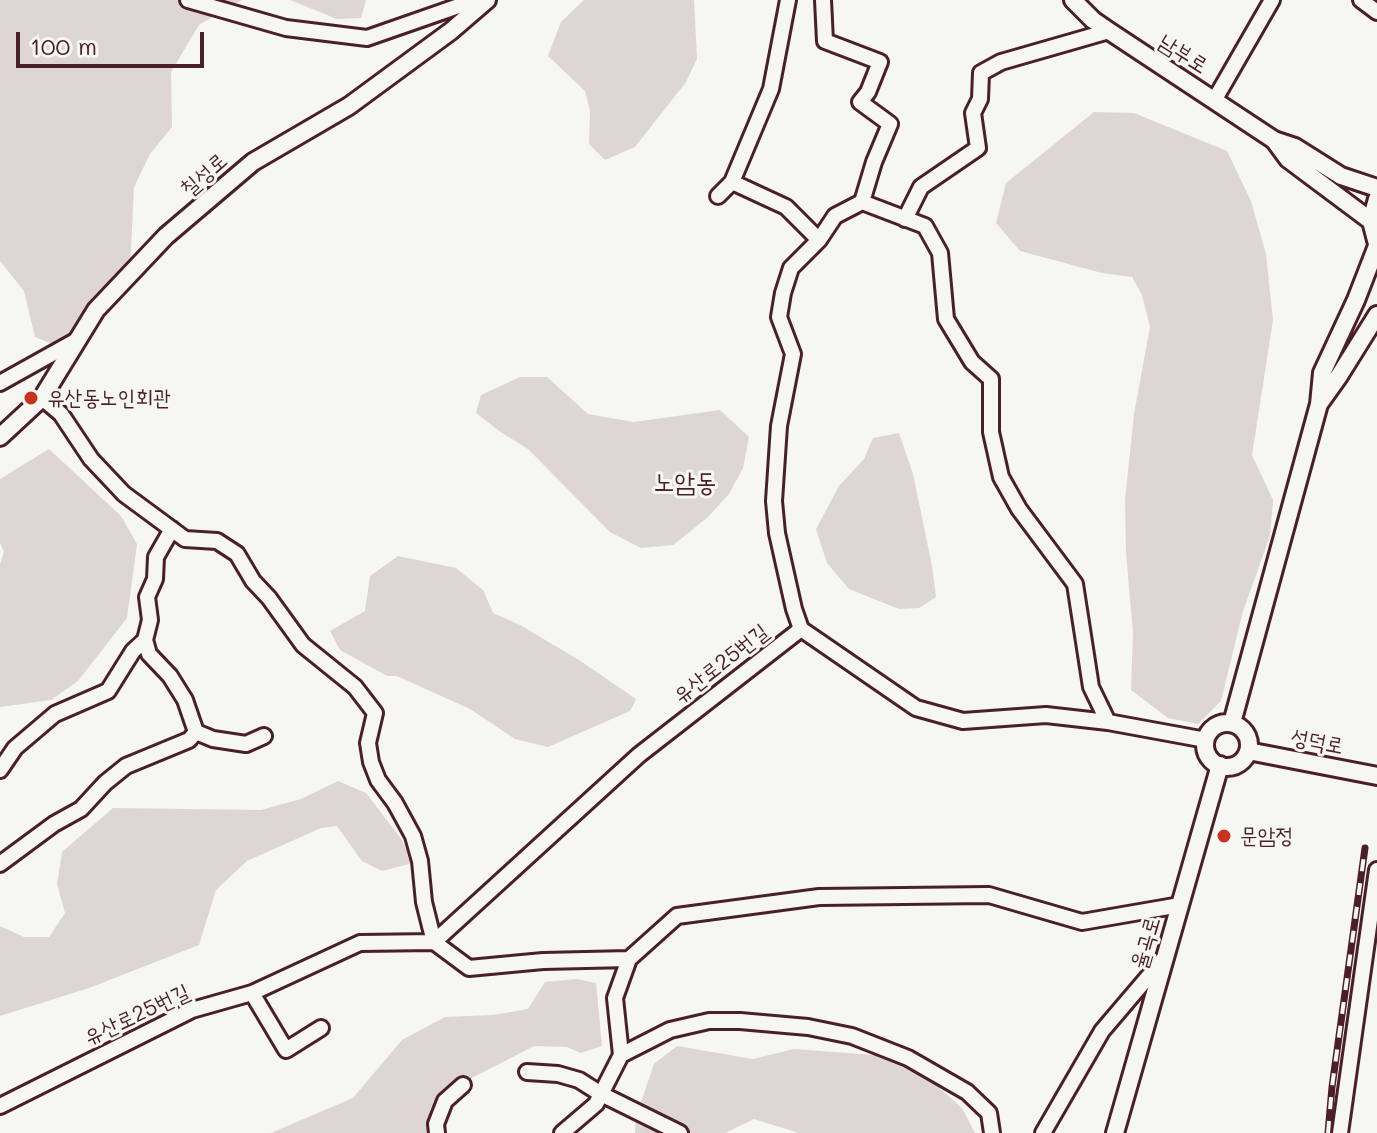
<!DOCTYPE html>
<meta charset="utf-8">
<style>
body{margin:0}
#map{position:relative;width:1377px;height:1133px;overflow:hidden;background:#f6f6f2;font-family:Mali,sans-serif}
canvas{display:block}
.scale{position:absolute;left:16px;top:32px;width:188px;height:36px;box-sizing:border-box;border:4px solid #4a1f2b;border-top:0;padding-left:10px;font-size:24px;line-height:28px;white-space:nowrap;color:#4a1f2b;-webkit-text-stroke:6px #f6f6f2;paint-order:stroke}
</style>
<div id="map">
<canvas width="1377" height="1133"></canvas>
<div class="scale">100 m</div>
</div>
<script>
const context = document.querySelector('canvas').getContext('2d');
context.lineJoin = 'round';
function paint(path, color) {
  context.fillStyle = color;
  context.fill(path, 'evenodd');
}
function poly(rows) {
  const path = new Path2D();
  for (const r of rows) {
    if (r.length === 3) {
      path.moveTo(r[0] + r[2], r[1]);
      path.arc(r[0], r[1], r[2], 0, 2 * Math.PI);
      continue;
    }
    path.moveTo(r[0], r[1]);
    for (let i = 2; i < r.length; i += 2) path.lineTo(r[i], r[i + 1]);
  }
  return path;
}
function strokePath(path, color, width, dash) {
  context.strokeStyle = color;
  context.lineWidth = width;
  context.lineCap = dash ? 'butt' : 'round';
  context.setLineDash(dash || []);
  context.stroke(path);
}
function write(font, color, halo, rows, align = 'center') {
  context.font = font + ' Mali,"Poor Story",sans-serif';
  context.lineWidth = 6;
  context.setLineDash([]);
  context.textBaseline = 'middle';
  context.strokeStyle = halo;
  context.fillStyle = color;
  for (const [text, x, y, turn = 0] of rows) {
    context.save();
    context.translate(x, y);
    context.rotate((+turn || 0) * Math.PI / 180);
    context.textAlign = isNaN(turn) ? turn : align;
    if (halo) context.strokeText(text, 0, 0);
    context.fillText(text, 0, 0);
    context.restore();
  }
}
paint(poly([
 [0,0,242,0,199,25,171,72,172,127,150,154,134,187,130,270,75,338,60,347,35,337,24,291,0,261],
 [290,0,366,0,361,18,337,19],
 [584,0,694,0,697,59,686,82,635,147,605,160,589,144,590,111,585,91,548,56,561,22],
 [1094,112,1134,113,1227,151,1251,201,1266,254,1273,320,1252,455,1273,500,1270,536,1243,611,1221,701,1198,724,1168,718,1131,690,1133,633,1126,553,1125,500,1134,414,1150,327,1142,295,1132,277,1102,273,1020,251,996,223,1006,183],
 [520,377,547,377,588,414,634,422,720,410,749,437,743,468,729,494,707,518,673,545,641,548,610,532,528,449,499,431,476,413,481,395],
 [899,433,913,474,932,566,936,597,919,608,899,609,849,589,827,563,816,529,839,486,864,459,873,438],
 [49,449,121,516,137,544,127,618,78,681,51,700,0,707,0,564,4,552,0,543,0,479],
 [398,556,456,568,483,590,493,613,520,625,579,660,636,699,630,711,548,747,515,739,470,709,397,676,387,676,340,650,330,631,365,611,370,576],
 [338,781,366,793,402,840,413,863,382,871,362,861,337,826,321,828,247,861,216,890,199,945,89,988,0,1016,0,926,24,937,49,937,65,913,57,884,62,852,113,808,261,810,301,799],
 [577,979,596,983,602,1046,581,1053,567,1047,534,1046,462,1083,445,1108,438,1133,271,1133,353,1098,402,1040,445,1017,494,1015,528,1009,545,982],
 [677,1046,753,1059,794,1049,874,1055,918,1069,962,1108,975,1133,799,1133,754,1119,725,1133,635,1133,636,1117,654,1064]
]), '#ddd6d5');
const minor = poly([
 [188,0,286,28,367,38,476,0],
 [823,0,825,41,880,62,868,92,860,102,890,124,874,162,862,202],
 [1361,0,1377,12],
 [1215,99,1272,0],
 [732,182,786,207,819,240],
 [718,196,732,182,771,89,788,0],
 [905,219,921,187,978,148,973,113,980,99,981,73,1001,62,1109,31],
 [0,383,77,340],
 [42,398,61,414,91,459,124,494,185,539,217,541,237,554,253,581,269,598,303,645,355,687,375,713,368,743,371,762,378,780,395,803,413,836,420,861,424,902,434,942,639,755,801,629],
 [801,629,794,609,777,533,774,501,779,426,793,354,779,317,783,293,791,268,819,240,835,216,862,202,925,226,940,253,946,319,972,362,991,379,991,432,1001,477,1019,509,1075,584,1091,687,1108,722],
 [801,629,916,708,963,721,1046,715,1108,722,1206,740],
 [196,732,213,739,246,744,264,736],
 [0,770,15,748,55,714,108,691,133,651,145,640,150,620,147,597,155,579,156,557,172,529],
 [0,864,54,824,81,809,105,783,126,766,189,740,196,732,185,700,170,676,149,654,145,640],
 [252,993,286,1050,321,1028],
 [621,1055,670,1030,709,1021,740,1021,808,1027,852,1036,908,1058,967,1092,989,1113,992,1133],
 [527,1072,558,1074,579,1080,601,1094,680,1133],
 [0,1106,192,1010,252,993,360,943,434,942,469,968,543,961,629,959],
 [437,1133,436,1124,445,1101,463,1085],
 [562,1133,596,1104,621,1055,615,998,629,959,677,916,819,897,989,895,1082,922,1180,905],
 [1043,1133,1102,1031,1165,957],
 [1340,1133,1377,870]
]);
const tertiary = poly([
 [1073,0,1093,20,1109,31,1274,140],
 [1377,199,1371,221,1377,244],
 [1371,221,1288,159,1274,140,1295,147,1341,176,1377,188],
 [1377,246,1356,300,1322,373,1319,404,1339,376,1377,315],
 [0,437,42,398,96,310,166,236,253,162,349,106,451,31,487,0],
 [1232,723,1319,404],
 [1227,745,22],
 [1248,751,1377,776],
 [1115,1133,1220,765]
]);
strokePath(minor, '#4a1f2b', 20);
strokePath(tertiary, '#4a1f2b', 22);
strokePath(minor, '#f6f6f2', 14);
strokePath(tertiary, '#f6f6f2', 16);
const rail = poly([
 [1328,1133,1332,1087,1365,848]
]);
strokePath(rail, '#4a1f2b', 7);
strokePath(rail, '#f6f6f2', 4, [12]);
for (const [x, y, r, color] of [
 [31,398,8,"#c8321e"],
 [1224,836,8,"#c8321e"]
]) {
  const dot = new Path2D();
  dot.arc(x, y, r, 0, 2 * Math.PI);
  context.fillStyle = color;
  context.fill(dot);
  strokePath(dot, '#f6f6f2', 3);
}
write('22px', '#4a1f2b', '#f6f6f2', [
 ["남부로",1183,54,32],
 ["칠성로",204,175,-41],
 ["유산로25번길",721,664,-38],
 ["성덕로",1317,742,11],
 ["율곡로",1146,943,-74],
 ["유산로25번길",137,1015,-25]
]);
write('22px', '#4a1f2b', '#f6f6f2', [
 ["유산동노인회관",47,398],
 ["문암정",1240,836]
], 'left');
write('26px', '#4a1f2b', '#f6f6f2', [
 ["노암동",685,483]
]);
</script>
